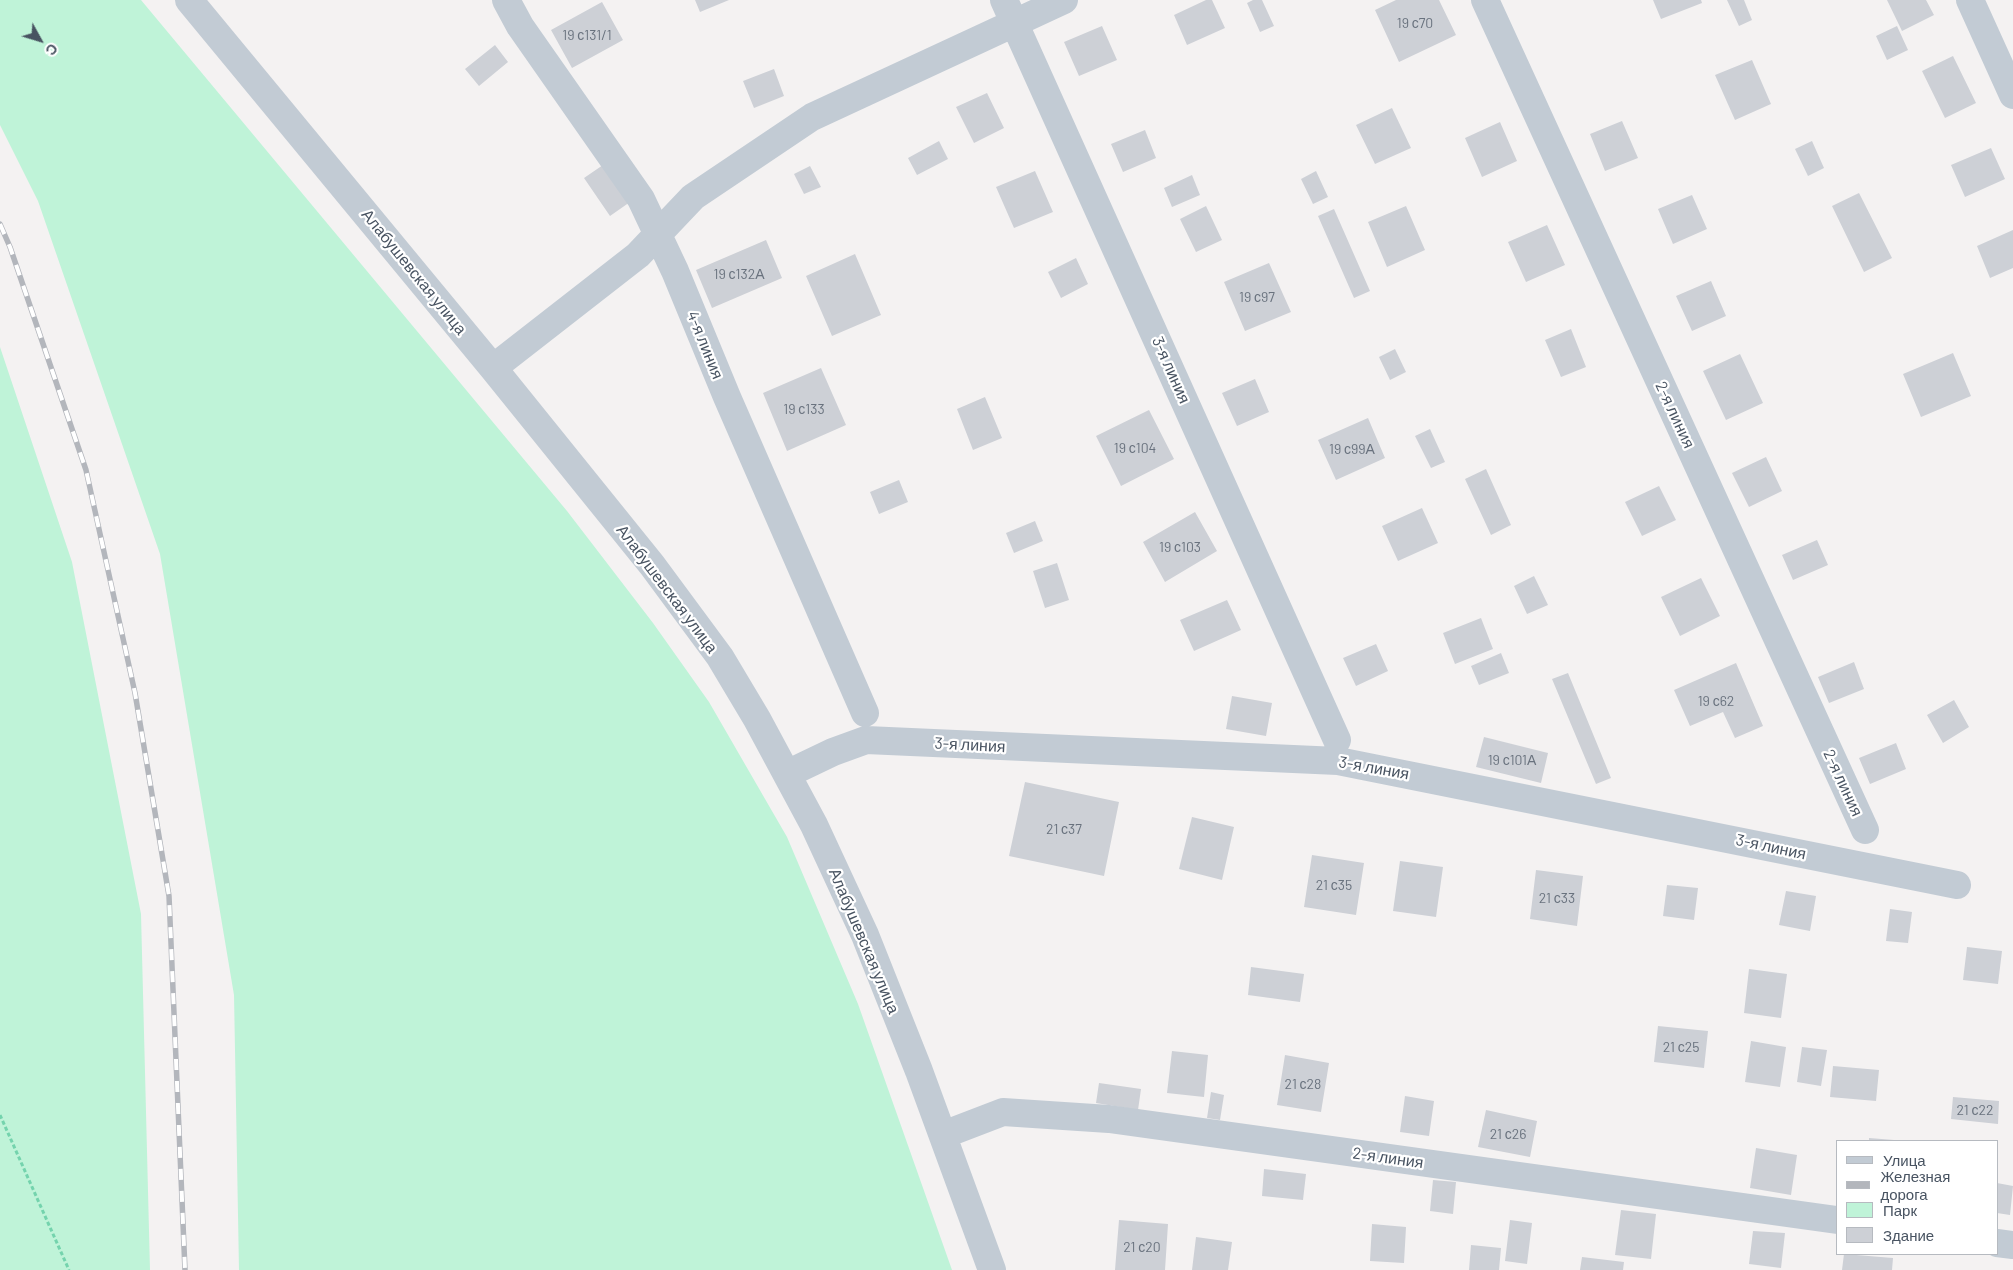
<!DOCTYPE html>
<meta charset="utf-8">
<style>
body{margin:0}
#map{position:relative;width:2013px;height:1270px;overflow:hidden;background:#f4f2f2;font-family:Barlow,sans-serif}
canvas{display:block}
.legend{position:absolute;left:1836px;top:1140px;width:162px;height:115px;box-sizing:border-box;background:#fff;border:1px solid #b6bac0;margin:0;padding:6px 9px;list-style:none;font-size:15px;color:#485361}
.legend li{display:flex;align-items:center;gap:10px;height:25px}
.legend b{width:25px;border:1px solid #b6bac0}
.north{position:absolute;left:15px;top:15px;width:50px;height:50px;-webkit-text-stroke:4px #fff;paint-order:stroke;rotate:129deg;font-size:14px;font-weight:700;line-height:20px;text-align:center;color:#485361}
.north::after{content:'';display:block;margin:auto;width:18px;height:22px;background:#485361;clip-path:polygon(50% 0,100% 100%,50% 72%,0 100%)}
</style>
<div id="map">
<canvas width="2013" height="1270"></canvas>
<ul class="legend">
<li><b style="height:6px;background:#c2cbd4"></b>Улица</li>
<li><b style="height:6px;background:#b3b6bc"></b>Железная дорога</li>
<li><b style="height:14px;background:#bff3d8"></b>Парк</li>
<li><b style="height:14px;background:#cdd0d6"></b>Здание</li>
</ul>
<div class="north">С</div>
</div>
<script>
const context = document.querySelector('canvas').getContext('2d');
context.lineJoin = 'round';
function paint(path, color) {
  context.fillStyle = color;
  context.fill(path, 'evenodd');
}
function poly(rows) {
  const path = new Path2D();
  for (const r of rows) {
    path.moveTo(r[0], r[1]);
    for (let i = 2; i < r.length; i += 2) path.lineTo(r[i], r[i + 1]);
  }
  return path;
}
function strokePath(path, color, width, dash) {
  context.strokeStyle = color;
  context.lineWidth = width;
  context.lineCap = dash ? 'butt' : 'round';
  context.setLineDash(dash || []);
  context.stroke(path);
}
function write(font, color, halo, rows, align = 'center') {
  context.font = font + ' Barlow,sans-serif';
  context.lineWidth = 4.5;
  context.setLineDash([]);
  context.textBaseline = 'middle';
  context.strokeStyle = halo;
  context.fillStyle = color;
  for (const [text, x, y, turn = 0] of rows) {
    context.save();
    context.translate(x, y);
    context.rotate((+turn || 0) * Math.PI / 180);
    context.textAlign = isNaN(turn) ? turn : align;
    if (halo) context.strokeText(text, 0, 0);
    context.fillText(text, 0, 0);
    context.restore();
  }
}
paint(poly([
 [0,0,141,0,567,511,653,623,709,702,787,837,858,1004,952,1270,239,1270,234,995,160,554,38,201,0,125],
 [0,347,72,562,141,914,150,1270,0,1270]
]), '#bff3d8');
paint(poly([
 [695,0,729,0,700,12],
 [1206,0,1212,0,1225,28,1187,45,1174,15],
 [1253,0,1262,0,1274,26,1260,32,1247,3],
 [1396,0,1439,0,1456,35,1399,62,1375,10],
 [1653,0,1701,0,1702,3,1661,19],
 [1727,0,1744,0,1752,20,1739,26],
 [1887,0,1926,0,1934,15,1902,31],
 [602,2,623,40,572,68,551,30],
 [1102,26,1117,60,1079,76,1064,42],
 [1897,26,1908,50,1887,60,1876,36],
 [495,45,508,62,479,86,465,69],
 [1953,56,1976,103,1945,118,1922,71],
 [1752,60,1771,104,1735,120,1715,75],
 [774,69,784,96,754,108,743,81],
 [987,93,1004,128,974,143,956,107],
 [1392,108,1411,148,1375,164,1356,125],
 [1622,121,1638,158,1605,171,1590,134],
 [1500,122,1517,161,1482,177,1465,138],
 [1145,130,1156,158,1123,172,1111,144],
 [939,141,948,159,917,175,908,158],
 [1812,141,1824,168,1808,176,1795,149],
 [1991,148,2005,179,1965,197,1951,165],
 [603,165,630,202,610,216,584,178],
 [810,166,821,187,804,194,794,174],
 [1035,171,1053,212,1014,228,996,187],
 [1316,171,1328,197,1313,204,1301,179],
 [1192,175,1200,195,1172,207,1164,188],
 [1859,193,1892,258,1864,272,1832,206],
 [1692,195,1707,229,1673,244,1658,209],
 [1206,206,1222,240,1196,252,1180,219],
 [1406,206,1425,250,1387,267,1368,222],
 [1334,209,1370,291,1354,298,1318,216],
 [1547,225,1565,265,1526,282,1508,242],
 [2013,230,2013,268,1990,278,1977,246],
 [766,240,782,278,712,308,696,270],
 [855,254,881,315,832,336,806,276],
 [1076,258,1088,284,1061,298,1048,272],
 [1269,263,1291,312,1245,331,1224,282],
 [1711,281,1726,316,1692,331,1676,296],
 [1571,329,1586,367,1561,377,1545,340],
 [1395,349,1406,372,1390,380,1379,357],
 [1953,353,1971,396,1921,417,1903,374],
 [1740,354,1763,403,1726,420,1703,371],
 [821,368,846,425,787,451,763,393],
 [1255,379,1269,412,1237,426,1222,393],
 [985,397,1002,438,973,450,957,409],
 [1149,410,1174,459,1121,486,1096,436],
 [1368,418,1385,458,1336,480,1318,440],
 [1430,429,1445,462,1431,468,1415,436],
 [1766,457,1782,491,1749,507,1732,473],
 [1486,469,1511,525,1491,535,1465,479],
 [899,480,908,502,879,514,870,492],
 [1659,486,1676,520,1642,536,1625,502],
 [1422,508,1438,543,1398,561,1382,526],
 [1195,512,1217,551,1165,582,1143,542],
 [1035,521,1043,541,1014,553,1006,533],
 [1817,540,1828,565,1793,580,1782,555],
 [1057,563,1069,600,1045,608,1033,571],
 [1534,576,1548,605,1527,614,1514,586],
 [1701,578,1720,616,1680,636,1661,597],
 [1227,600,1241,630,1194,651,1180,620],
 [1481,618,1493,649,1455,664,1443,633],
 [1376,644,1388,671,1356,686,1343,658],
 [1501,653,1509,673,1479,685,1471,666],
 [1854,662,1864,689,1829,703,1818,677],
 [1736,663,1763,726,1735,738,1723,712,1690,726,1674,690],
 [1568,673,1611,778,1596,784,1552,679],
 [1232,696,1272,703,1266,736,1226,729],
 [1954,700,1969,727,1943,743,1927,715],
 [1484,737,1548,753,1541,783,1476,767],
 [1896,743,1906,769,1870,784,1859,758],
 [1025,782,1119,802,1104,876,1009,856],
 [1192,817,1234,827,1222,880,1179,869],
 [1312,855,1364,863,1356,915,1304,907],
 [1400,861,1443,867,1436,917,1393,911],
 [1536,870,1583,876,1577,926,1530,919],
 [1667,885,1698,888,1694,920,1663,916],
 [1786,891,1816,896,1810,931,1779,925],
 [1890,909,1912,912,1908,943,1886,941],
 [1967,947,2002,951,1998,984,1963,980],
 [1251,967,1304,974,1300,1002,1248,995],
 [1749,969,1787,974,1781,1018,1744,1013],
 [1658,1026,1708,1031,1704,1068,1654,1062],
 [1751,1041,1786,1047,1780,1087,1745,1082],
 [1802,1047,1827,1050,1821,1086,1797,1082],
 [1172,1051,1208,1055,1204,1097,1167,1093],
 [1285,1055,1329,1063,1321,1112,1277,1105],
 [1833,1066,1879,1070,1876,1101,1830,1097],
 [1099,1083,1141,1089,1138,1110,1096,1103],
 [1211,1092,1224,1095,1220,1120,1207,1118],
 [1405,1096,1434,1101,1429,1136,1400,1132],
 [1953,1097,1999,1101,1998,1124,1951,1119],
 [1486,1110,1537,1121,1530,1157,1478,1147],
 [1869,1138,1894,1140,1894,1141,1869,1141],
 [1756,1148,1797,1155,1791,1195,1750,1188],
 [1264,1169,1306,1174,1303,1200,1262,1196],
 [1433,1180,1456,1182,1453,1214,1430,1211],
 [1997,1183,2013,1186,2010,1215,1997,1213],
 [1621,1210,1656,1214,1651,1259,1615,1255],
 [1119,1220,1168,1224,1165,1270,1115,1270],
 [1510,1220,1532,1223,1527,1264,1505,1261],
 [1372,1224,1406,1227,1404,1263,1370,1261],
 [1753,1231,1785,1233,1781,1268,1749,1264],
 [1196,1237,1232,1242,1228,1270,1192,1270],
 [1471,1245,1501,1248,1499,1270,1469,1270],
 [1844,1254,1893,1258,1892,1270,1842,1270],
 [1582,1257,1624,1262,1623,1270,1580,1270]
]), '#cdd0d6');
strokePath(poly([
 [0,1115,69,1270]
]), '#74d3ad', 3, [4, 2.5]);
strokePath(poly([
 [189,0,493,368,652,565,720,657,757,719,814,825,865,935,919,1071,992,1270],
 [506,0,520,26,641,199,675,271,727,397,865,713],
 [1004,0,1337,740],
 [1485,0,1865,830],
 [1970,0,2013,95],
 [493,368,638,255,693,197,812,117,1064,0],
 [787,774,833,752,866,740,1338,761,1957,885],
 [943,1135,1003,1112,1109,1119,1837,1220],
 [1997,1243,2013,1245]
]), '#c2cbd4', 28);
const rail = poly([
 [0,224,10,247,86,470,135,693,169,896,185,1270]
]);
strokePath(rail, '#b3b6bc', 5.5);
strokePath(rail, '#fff', 4, [11]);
write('14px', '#69727e', null, [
 ["19 с70",1415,23],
 ["19 с131/1",587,35],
 ["19 с132А",739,274],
 ["19 с97",1257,297],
 ["19 с133",804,409],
 ["19 с104",1135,448],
 ["19 с99А",1352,449],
 ["19 с103",1180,547],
 ["19 с62",1716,701],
 ["19 с101А",1512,760],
 ["21 с37",1064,829],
 ["21 с35",1334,885],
 ["21 с33",1557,898],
 ["21 с25",1681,1047],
 ["21 с28",1303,1084],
 ["21 с22",1975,1110],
 ["21 с26",1508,1134],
 ["21 с20",1142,1247]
]);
write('16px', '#485361', '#fff', [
 ["Алабушевская улица",414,272,51],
 ["4-я линия",705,345,68],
 ["3-я линия",1171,370,66],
 ["2-я линия",1675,415,65],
 ["Алабушевская улица",667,589,53],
 ["3-я линия",970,745,3],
 ["3-я линия",1374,768,10],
 ["2-я линия",1843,783,65],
 ["3-я линия",1771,847,12],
 ["Алабушевская улица",864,941,67],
 ["2-я линия",1388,1158,8]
]);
</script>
